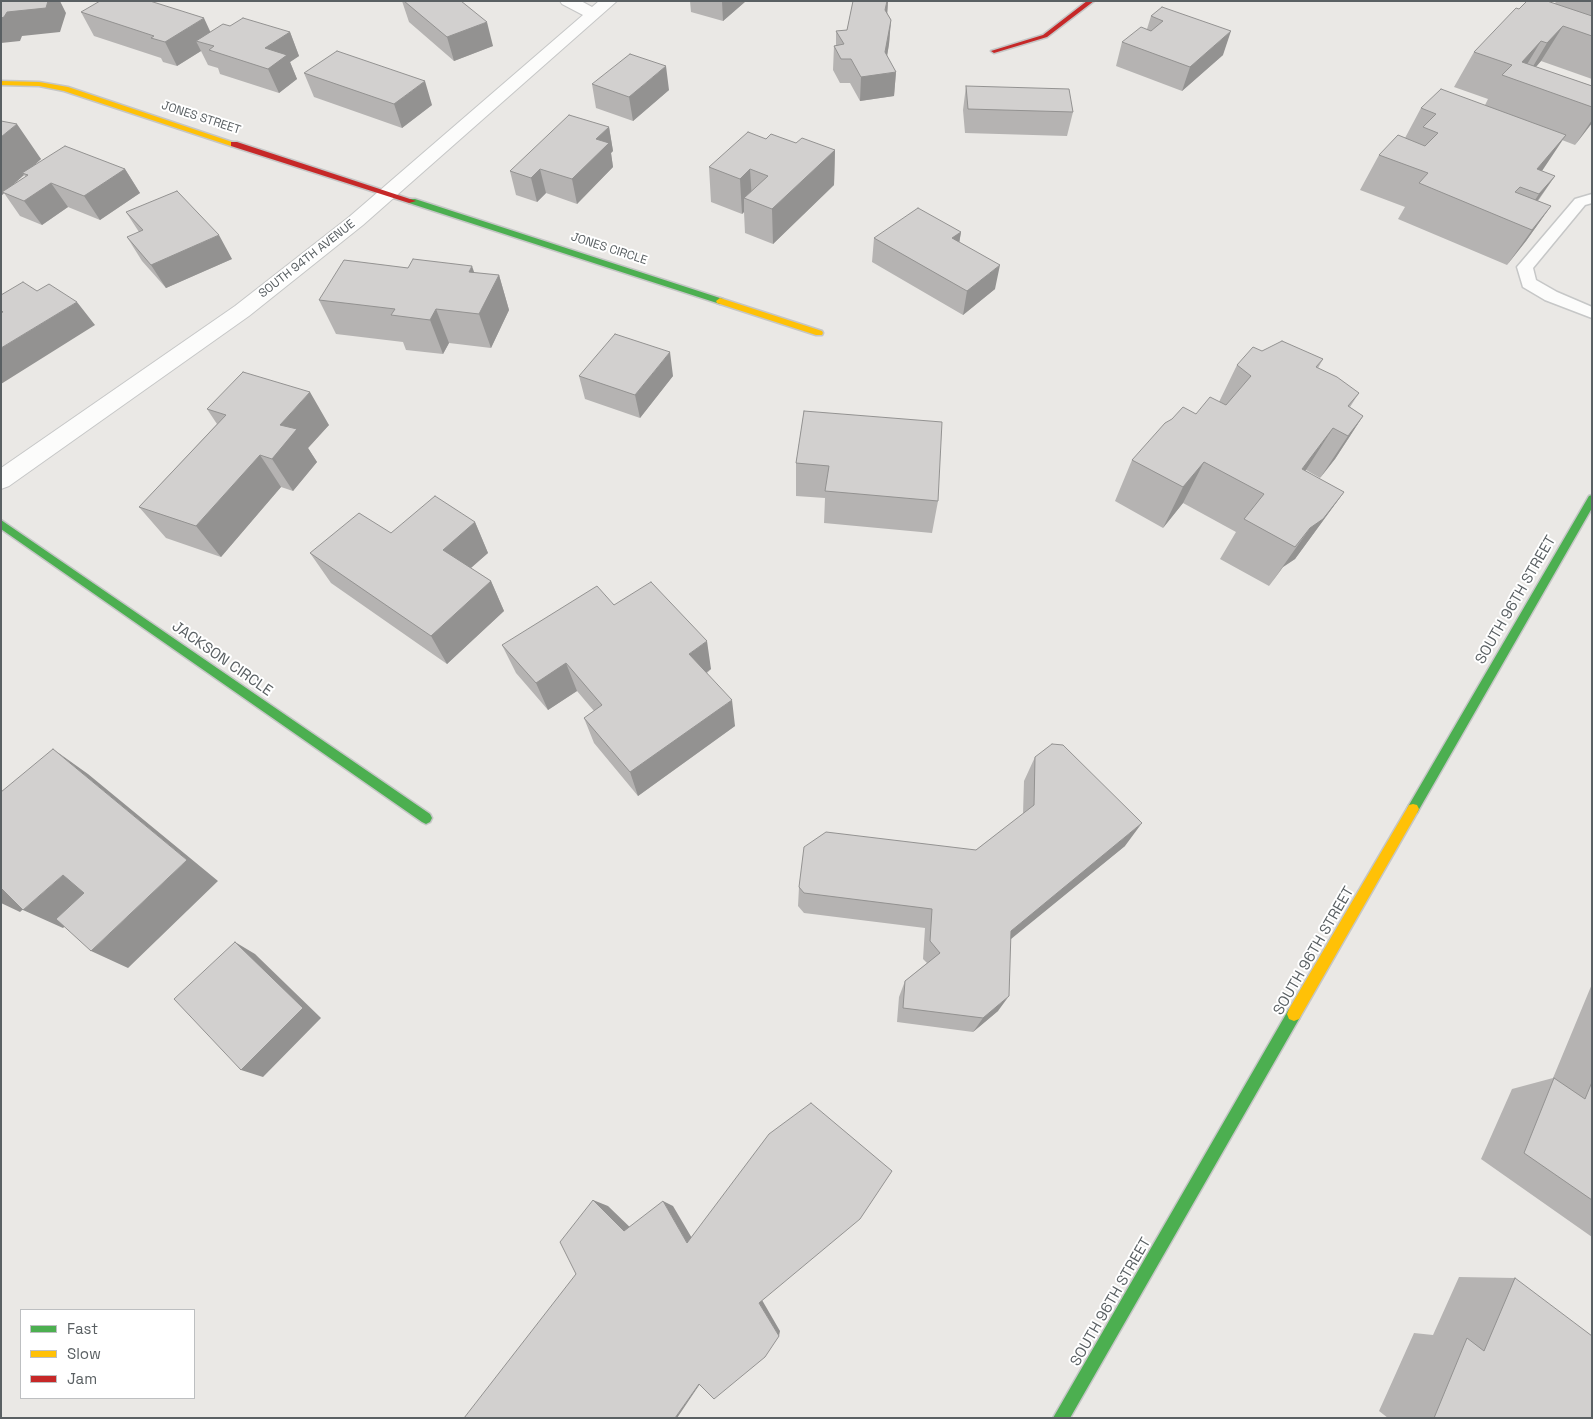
<!DOCTYPE html>
<style>
body{margin:0}
#map{position:relative;width:1593px;height:1419px;overflow:hidden;background:#eae8e5;font-family:"Space Grotesk",sans-serif}
canvas{display:block}
.frame{position:absolute;inset:0;border:2px solid #5a6063;pointer-events:none}
.legend{position:absolute;left:20px;top:1309px;width:175px;height:90px;box-sizing:border-box;background:#fff;border:1px solid #bdbfc1;margin:0;padding:6px 9px;list-style:none;font-size:15px;color:#5a6063}
.legend li{display:flex;align-items:center;gap:10px;height:25px}
.legend b{width:25px;border:1px solid #bdbfc1}
</style>
<div id="map">
<canvas width="1593" height="1419"></canvas>
<div class="frame"></div>
<ul class="legend">
<li><b style="height:6px;background:#4caf50"></b>Fast</li>
<li><b style="height:6px;background:#ffc107"></b>Slow</li>
<li><b style="height:6px;background:#c62828"></b>Jam</li>
</ul>
</div>
<script>
const context = document.querySelector('canvas').getContext('2d');
context.lineJoin = 'round';
function poly(rows) {
  const path = new Path2D();
  for (const r of rows) {
    path.moveTo(r[0], r[1]);
    for (let i = 2; i < r.length; i += 2) path.lineTo(r[i], r[i + 1]);
  }
  return path;
}
function strokePath(path, color, width, dash) {
  context.strokeStyle = color;
  context.lineWidth = width;
  context.lineCap = dash ? 'butt' : 'round';
  context.setLineDash(dash || []);
  context.stroke(path);
}
function paint(path, color) {
  context.fillStyle = color;
  context.fill(path, 'evenodd');
}
function write(font, color, halo, rows, align = 'center') {
  context.font = font + ' "Space Grotesk",sans-serif';
  context.lineWidth = 4;
  context.setLineDash([]);
  context.textBaseline = 'middle';
  context.strokeStyle = halo;
  context.fillStyle = color;
  for (const [text, x, y, turn = 0] of rows) {
    context.save();
    context.translate(x, y);
    context.rotate((+turn || 0) * Math.PI / 180);
    context.textAlign = isNaN(turn) ? turn : align;
    if (halo) context.strokeText(text, 0, 0);
    context.fillText(text, 0, 0);
    context.restore();
  }
}
const lane = poly([
 [1592,194,1592,203,1585,205,1533,268,1536,280,1557,292,1592,307,1592,318,1545,300,1523,287,1517,267,1575,199,1592,194]
]);
const street = poly([
 [560,1,581,1,592,7,599,1,617,1,363,225,249,316,9,486,1,489,1,468,235,306,349,217,583,15,562,4,560,1]
]);
const fast = poly([
 [409,199,415,199,723,299,724,301,720,304,717,303,409,203,409,199],
 [1592,495,1592,508,1417,813,1413,814,1409,813,1407,809,1409,805,1589,496,1592,495],
 [1,520,430,814,432,818,430,822,426,824,422,822,1,529,1,520],
 [1294,1007,1299,1009,1301,1014,1299,1019,1070,1418,1053,1418,1289,1009,1294,1007]
]);
const slow = poly([
 [1,81,39,82,68,87,238,144,231,146,64,91,39,86,1,85,1,81],
 [720,298,822,331,823,333,822,335,816,335,717,303,716,301,720,298],
 [1413,804,1417,805,1419,809,1417,813,1299,1019,1294,1021,1289,1019,1287,1014,1289,1009,1409,805,1413,804]
]);
const jam = poly([
 [1087,1,1094,1,1047,37,994,53,991,51,1043,35,1087,1],
 [231,142,237,142,416,201,409,203,231,146,231,142]
]);
strokePath(lane, '#c6c7c7', 3);
strokePath(street, '#c6c7c7', 2);
strokePath(fast, '#c5c6c6', 3);
strokePath(slow, '#c5c6c6', 3);
strokePath(jam, '#c5c6c6', 3);
paint(lane, '#fcfcfb');
paint(street, '#fcfcfb');
paint(fast, '#4caf50');
paint(slow, '#ffc107');
paint(jam, '#c62828');
paint(poly([
 [402,1,461,1,493,46,454,61,409,22],
 [690,1,746,1,723,21,691,12],
 [853,1,888,1,887,13,891,20,889,44,887,56,896,72,894,96,860,101,850,83,840,83,833,70,834,46,836,45,836,31,847,30],
 [1556,1,1592,1,1592,79,1541,61,1536,67,1592,86,1592,123,1575,145,1562,140,1541,171,1555,176,1538,201,1551,206,1526,241,1507,265,1398,219,1405,207,1360,190,1379,155,1405,138,1421,108,1485,105,1488,99,1454,87,1474,52,1519,9,1555,4],
 [1162,7,1223,55,1182,91,1116,66,1122,42,1147,29,1151,16],
 [81,12,210,32,230,26,290,32,299,56,290,62,297,79,279,93,220,74,218,68,208,65,201,51,177,66,163,62,161,58,94,36],
 [304,73,432,105,402,128,314,97],
 [592,84,669,90,633,121,596,108],
 [966,86,1073,112,1067,136,965,133,963,110],
 [1,121,41,159,33,166,125,169,140,193,100,220,68,207,42,225,20,216,4,193,1,196],
 [24,175,26,177,12,185],
 [609,127,613,151,611,153,613,167,577,204,546,193,537,202,516,195,510,171],
 [766,139,835,150,834,185,773,244,745,233,744,212,742,214,711,202,709,167],
 [126,212,232,259,166,288,142,261,127,237,139,232],
 [961,232,959,243,995,289,963,315,872,262,874,238],
 [408,268,499,275,509,310,491,348,449,343,443,354,406,350,403,342,336,334,319,300],
 [1262,351,1323,359,1318,368,1359,393,1350,407,1363,416,1335,459,1320,478,1306,470,1305,471,1344,492,1295,559,1283,567,1269,586,1220,559,1236,532,1183,503,1163,528,1115,501,1132,460,1196,414,1219,402,1237,365],
 [579,376,673,376,640,418,585,399],
 [207,409,329,425,308,448,317,462,293,491,281,487,221,557,166,538,139,507,217,424],
 [804,411,938,501,932,533,824,523,825,498,796,496,796,463],
 [475,522,488,553,471,568,491,581,504,611,447,664,331,583,310,553,391,533],
 [614,605,711,669,707,673,735,726,638,796,594,743,584,718,594,711,577,691,548,710,516,673,502,645],
 [1035,757,1125,846,1010,939,998,1011,973,1032,897,1022,899,997,905,981,927,963,923,959,925,928,804,913,798,906,799,887,976,850,1023,814,1024,781],
 [1592,984,1592,1237,1481,1159,1512,1089,1553,1078],
 [1459,1277,1515,1278,1592,1418,1388,1418,1379,1411,1414,1333,1433,1335]
]), '#b5b3b2');
paint(poly([
 [48,1,60,1,66,13,60,32,22,36,20,41,1,43,1,18,7,12],
 [722,1,746,1,723,21],
 [887,1,888,1,887,18,885,10],
 [204,18,215,42,196,41,201,51,177,66,165,42],
 [891,20,889,44,884,74,896,72,894,96,860,101,861,77,885,52],
 [487,22,493,46,454,61,447,37],
 [1563,26,1541,61,1526,78,1547,43],
 [1231,31,1223,55,1182,91,1190,67],
 [290,32,299,56,290,62,297,79,279,93,268,69,265,48],
 [1541,41,1520,76,1522,62],
 [666,66,669,90,633,121,629,97],
 [425,81,432,105,402,128,394,104],
 [1592,120,1592,123,1575,145],
 [17,124,41,159,25,174,22,173,24,175,5,192,2,192,4,193,1,196,1,137],
 [609,127,613,151,611,153,613,167,577,204,572,179,596,139],
 [1566,135,1542,171,1526,189,1537,169],
 [835,150,834,185,773,244,772,209],
 [125,169,140,193,100,220,84,196],
 [540,169,546,193,537,202,531,178],
 [750,169,752,201,744,198,744,212,742,214,740,179],
 [1555,176,1530,211,1519,224,1539,194],
 [51,183,68,207,42,225,24,201],
 [1551,206,1526,241,1507,265,1532,230],
 [961,232,957,256,952,238],
 [219,235,232,259,166,288,151,265],
 [1000,265,995,289,963,315,967,291],
 [472,266,484,301,469,272],
 [499,275,509,310,491,348,479,314],
 [77,302,95,325,1,384,1,348],
 [436,309,449,343,443,354,430,320],
 [670,352,673,376,640,418,635,395],
 [310,392,329,425,308,448,317,462,293,491,272,459,280,425],
 [1363,416,1335,459,1320,478,1348,436],
 [1333,428,1306,470,1276,510,1302,469],
 [260,455,281,487,221,557,196,526],
 [1204,462,1183,503,1163,528,1183,487],
 [1344,492,1295,559,1283,567,1269,586,1310,528],
 [475,522,488,553,457,580,443,550],
 [491,581,504,611,447,664,431,636],
 [707,641,711,669,693,682,689,654],
 [566,663,577,691,548,710,536,683],
 [732,700,735,726,638,796,630,772],
 [53,749,88,774,218,881,128,968,91,951,187,860],
 [1142,823,1125,846,1000,948,1011,931],
 [63,875,100,895,63,928,23,910],
 [1,884,33,900,20,912,1,903],
 [235,942,255,954,321,1018,263,1077,241,1070],
 [1009,996,998,1011,973,1032,983,1018],
 [593,1200,608,1206,637,1234,624,1231],
 [663,1201,673,1206,696,1245,687,1243],
 [762,1300,780,1331,779,1336,759,1303],
 [706,1375,677,1418,675,1418,699,1384]
]), '#939291');
const building = poly([
 [1,1,48,1,46,8,7,12,4,17,1,18,1,1],
 [100,1,150,1,204,18,165,42,151,38,154,36,81,12,100,1],
 [404,1,461,1,487,22,447,37,404,1],
 [853,1,887,1,885,10,891,20,885,52,896,72,861,77,851,59,841,59,834,46,844,44,836,31,847,30,853,1],
 [1527,1,1547,1,1592,16,1592,36,1563,26,1547,43,1541,41,1522,62,1592,86,1592,107,1502,75,1512,65,1474,52,1516,8,1519,9,1527,1],
 [1162,7,1231,31,1190,67,1122,42,1141,27,1151,31,1163,21,1151,16,1162,7],
 [243,18,290,32,265,48,287,55,268,69,209,50,214,46,196,41,223,24,230,26,243,18],
 [337,51,425,81,394,104,304,73,337,51],
 [630,54,666,66,629,97,592,84,630,54],
 [966,86,1069,89,1073,112,968,109,966,86],
 [1441,89,1566,135,1537,169,1555,176,1539,194,1520,187,1515,192,1551,206,1532,230,1419,183,1428,173,1379,155,1398,135,1425,146,1438,133,1423,127,1436,114,1421,108,1441,89],
 [569,115,609,127,596,139,609,143,572,179,540,169,531,178,510,171,569,115],
 [1,121,17,124,1,137,1,121],
 [748,132,766,139,771,134,796,143,802,138,835,150,772,209,744,198,768,176,750,169,740,179,709,167,748,132],
 [65,146,125,169,84,196,51,183,24,201,2,192,28,175,22,173,65,146],
 [177,191,219,235,151,265,127,237,143,230,126,212,177,191],
 [918,208,961,232,952,238,1000,265,967,291,874,238,918,208],
 [413,259,472,266,469,272,499,275,479,314,436,309,430,320,391,315,395,309,319,300,344,260,408,268,413,259],
 [23,282,37,291,49,284,77,302,1,348,1,313,3,312,1,310,1,295,23,282],
 [615,334,670,352,635,395,579,376,615,334],
 [1282,341,1323,359,1316,367,1337,377,1359,393,1348,406,1363,416,1348,436,1333,428,1302,469,1344,492,1323,519,1310,528,1295,547,1244,519,1264,494,1204,462,1183,487,1132,460,1165,423,1172,419,1183,407,1196,414,1210,397,1226,405,1251,376,1237,365,1253,347,1262,351,1282,341],
 [243,372,310,392,280,425,297,429,272,459,260,455,196,526,139,507,226,415,207,409,243,372],
 [804,411,942,422,938,501,825,491,829,466,796,463,804,411],
 [435,496,475,522,443,550,491,581,431,636,310,553,359,513,391,533,435,496],
 [651,582,707,641,689,654,732,700,630,772,584,718,602,705,566,663,536,683,502,645,597,586,614,605,651,582],
 [1052,744,1063,745,1142,823,1011,931,1009,996,983,1018,903,1008,905,981,940,953,930,941,932,909,804,893,799,887,804,847,826,832,976,850,1034,805,1035,757,1052,744],
 [53,749,187,860,91,951,56,919,84,893,63,875,23,910,1,888,1,792,53,749],
 [235,942,303,1008,241,1070,174,999,235,942],
 [1554,1078,1585,1099,1592,1082,1592,1200,1524,1153,1554,1078],
 [811,1103,892,1171,860,1219,759,1303,779,1336,765,1357,714,1399,699,1384,675,1418,464,1418,576,1274,560,1242,593,1200,624,1231,663,1201,687,1243,769,1134,811,1103],
 [1515,1278,1592,1336,1592,1418,1434,1418,1467,1338,1484,1351,1515,1278]
]);
paint(building, '#d2d0cf');
strokePath(building, '#939291', 1);
write('12px', '#5a6063', '#fff', [
 ["JONES STREET",201,118,18],
 ["JONES CIRCLE",609,249,18],
 ["SOUTH 94TH AVENUE",307,259,-38]
]);
write('15px', '#5a6063', '#fff', [
 ["SOUTH 96TH STREET",1516,600,-60],
 ["JACKSON CIRCLE",222,659,35],
 ["SOUTH 96TH STREET",1314,951,-60],
 ["SOUTH 96TH STREET",1111,1302,-60]
]);
</script>
